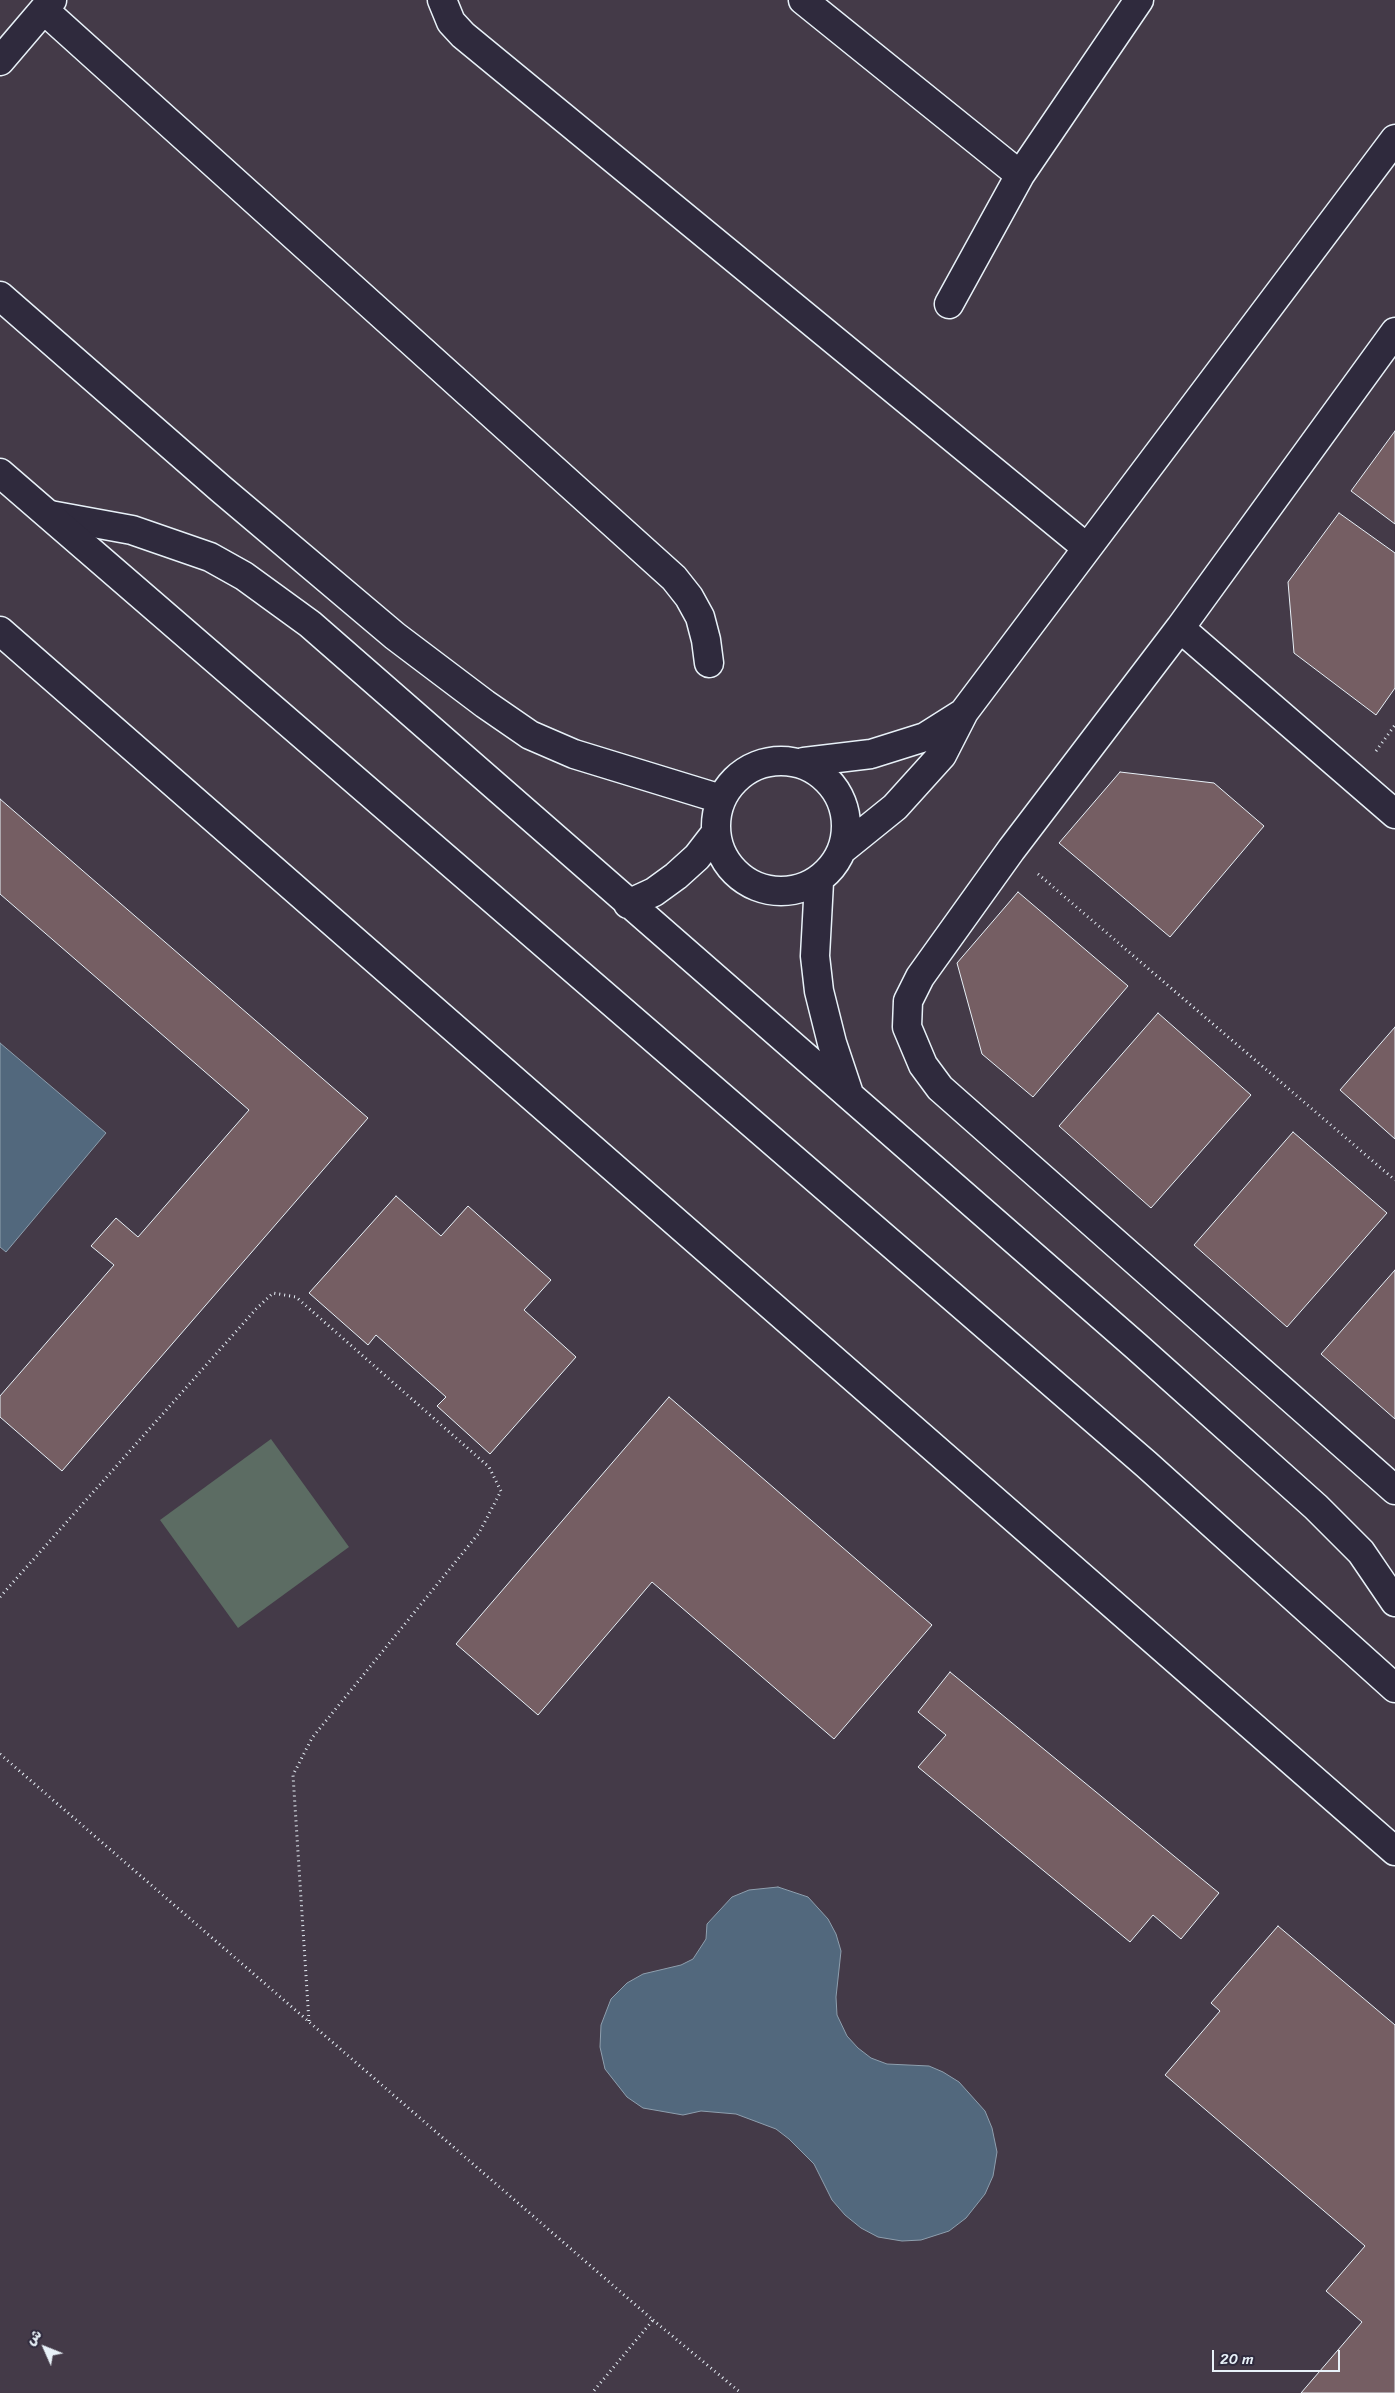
<!DOCTYPE html>
<meta charset="utf-8">
<style>
body{margin:0}
#map{position:relative;width:1395px;height:2393px;overflow:hidden;background:#443a48;font-family:Sriracha,"Playpen Sans Arabic",sans-serif}
canvas{display:block}
.north{position:absolute;left:20px;top:2323px;width:50px;height:50px;-webkit-text-stroke:4px #2f2a3d;paint-order:stroke;rotate:314deg;font-size:14px;font-weight:700;line-height:20px;text-align:center;color:#e8f1f8}
.north::after{content:'';display:block;margin:auto;width:18px;height:22px;background:#e8f1f8;clip-path:polygon(50% 0,100% 100%,50% 72%,0 100%)}
.scale{position:absolute;left:1212px;top:2350px;width:128px;height:22px;box-sizing:border-box;border:2px solid #e8f1f8;border-top:0;padding-left:6px;font-size:15px;line-height:18px;white-space:nowrap;color:#e8f1f8;-webkit-text-stroke:4px #2f2a3d;paint-order:stroke}
</style>
<div id="map">
<canvas width="1395" height="2393"></canvas>
<div class="north">ش</div>
<div class="scale">20 m</div>
</div>
<script>
const context = document.querySelector('canvas').getContext('2d');
context.lineJoin = 'round';
function paint(path, color) {
  context.fillStyle = color;
  context.fill(path, 'evenodd');
}
function poly(rows) {
  const path = new Path2D();
  for (const r of rows) {
    if (r.length === 3) {
      path.moveTo(r[0] + r[2], r[1]);
      path.arc(r[0], r[1], r[2], 0, 2 * Math.PI);
      continue;
    }
    path.moveTo(r[0], r[1]);
    for (let i = 2; i < r.length; i += 2) path.lineTo(r[i], r[i + 1]);
  }
  return path;
}
function strokePath(path, color, width, dash) {
  context.strokeStyle = color;
  context.lineWidth = width;
  context.lineCap = dash ? 'butt' : 'round';
  context.setLineDash(dash || []);
  context.stroke(path);
}
paint(poly([
 [271,1439,349,1547,238,1628,160,1520]
]), '#5c6c63');
const water = poly([
 [0,1043,106,1133,6,1252,0,1247,0,1043],
 [778,1887,808,1897,828,1919,836,1934,841,1951,836,1997,837,2015,847,2036,858,2048,871,2058,887,2064,929,2066,943,2072,959,2082,985,2111,992,2128,997,2152,993,2176,985,2194,966,2218,949,2231,921,2240,902,2241,878,2237,861,2228,845,2215,832,2200,814,2164,789,2139,776,2129,736,2114,701,2111,683,2115,643,2108,627,2097,605,2069,600,2047,601,2025,611,1999,627,1983,643,1974,681,1965,693,1959,706,1939,707,1924,732,1897,749,1890,778,1887]
]);
paint(water, '#52687d');
strokePath(water, '#8e9fae', 1);
const building = poly([
 [1395,431,1395,524,1351,491,1395,431],
 [1339,513,1395,553,1395,688,1376,715,1294,653,1288,582,1339,513],
 [1120,772,1214,783,1264,826,1170,937,1059,843,1120,772],
 [0,799,368,1118,62,1471,0,1417,0,1396,114,1265,91,1246,116,1218,138,1237,249,1110,0,894,0,799],
 [1018,892,1128,986,1033,1097,982,1054,957,963,1018,892],
 [1158,1013,1251,1095,1151,1208,1059,1126,1158,1013],
 [1395,1027,1395,1139,1340,1090,1395,1027],
 [1293,1132,1387,1213,1287,1327,1194,1245,1293,1132],
 [396,1196,441,1236,468,1206,551,1280,524,1310,576,1357,490,1454,437,1406,446,1397,376,1335,368,1345,309,1293,396,1196],
 [1395,1270,1395,1419,1321,1354,1395,1270],
 [669,1397,932,1625,834,1739,652,1582,538,1715,456,1644,669,1397],
 [950,1672,1219,1893,1181,1939,1153,1915,1130,1942,918,1767,946,1735,918,1712,950,1672],
 [1278,1926,1395,2025,1395,2393,1301,2393,1362,2322,1326,2291,1365,2246,1165,2075,1220,2011,1211,2003,1278,1926]
]);
paint(building, '#755e63');
strokePath(building, '#e8f1f8', 1);
const minor = poly([
 [442,0,451,22,463,35,1087,548],
 [803,0,1020,175],
 [44,10,674,578,689,597,700,617,706,640,709,663],
 [0,61,52,0],
 [0,296,221,489,395,636,485,704,530,735,574,754,721,799],
 [949,304,1020,175,1139,0],
 [1395,332,1180,628,1011,850,920,977,908,1001,907,1027,923,1065,940,1088,1395,1490],
 [50,515,132,530,210,557,244,576,310,624,1136,1346,1316,1507,1361,1552,1395,1602],
 [1180,628,1395,814],
 [781,826,65],
 [804,762,871,754,925,737,963,713],
 [843,849,895,807,942,755,964,712,1395,139],
 [819,882,815,956,819,991,832,1043,849,1094],
 [628,904,654,892,676,876,697,857,714,835]
]);
const secondary = poly([
 [0,473,1146,1464,1395,1688],
 [0,631,1395,1851]
]);
strokePath(minor, '#e8f1f8', 31);
strokePath(secondary, '#e8f1f8', 31);
strokePath(poly([
 [1376,751,1395,725],
 [1038,874,1395,1180],
 [0,1597,256,1309,273,1293,296,1297,489,1467,501,1491,479,1533,312,1738,293,1775,309,2022],
 [0,1754,653,2320,592,2393],
 [653,2320,741,2393]
]), '#e8f1f8', 3, [1, 4]);
strokePath(minor, '#2f2a3d', 28);
strokePath(secondary, '#2f2a3d', 28);
</script>
